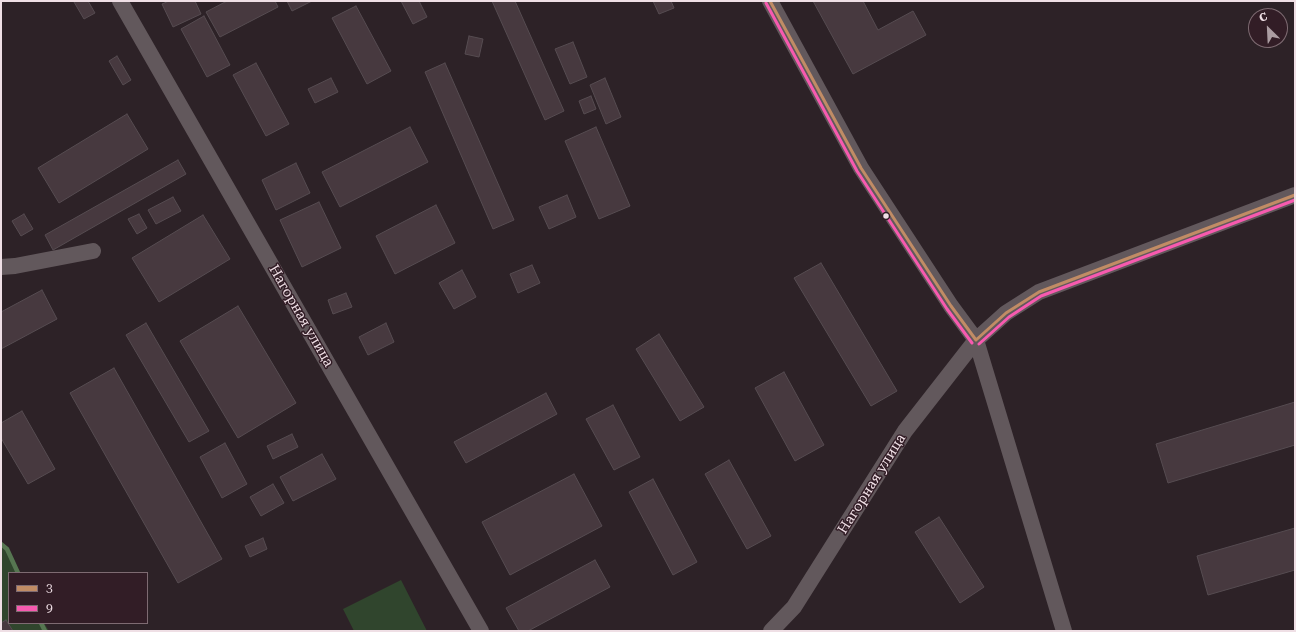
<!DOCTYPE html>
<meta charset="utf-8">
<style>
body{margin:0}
#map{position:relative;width:1296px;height:632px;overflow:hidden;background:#2d2227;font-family:"Roboto Serif",serif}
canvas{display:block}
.frame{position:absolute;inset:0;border:2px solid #efdfe5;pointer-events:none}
.legend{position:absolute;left:8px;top:572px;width:140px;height:52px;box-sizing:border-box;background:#321d26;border:1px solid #7e6b72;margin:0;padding:5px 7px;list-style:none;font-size:12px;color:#efdfe5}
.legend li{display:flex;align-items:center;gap:8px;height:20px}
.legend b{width:20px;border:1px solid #7e6b72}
.north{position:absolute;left:1248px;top:8px;width:40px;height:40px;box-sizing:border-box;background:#321d26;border:1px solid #7e6b72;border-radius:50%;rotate:336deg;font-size:11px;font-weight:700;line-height:16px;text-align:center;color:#efdfe5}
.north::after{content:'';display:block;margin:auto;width:14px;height:18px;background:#ab9da2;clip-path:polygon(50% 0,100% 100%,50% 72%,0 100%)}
</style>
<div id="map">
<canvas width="1296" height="632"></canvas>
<div class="frame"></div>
<ul class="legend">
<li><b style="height:5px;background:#c18c65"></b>3</li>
<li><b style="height:5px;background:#f75aaf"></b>9</li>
</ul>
<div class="north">С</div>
</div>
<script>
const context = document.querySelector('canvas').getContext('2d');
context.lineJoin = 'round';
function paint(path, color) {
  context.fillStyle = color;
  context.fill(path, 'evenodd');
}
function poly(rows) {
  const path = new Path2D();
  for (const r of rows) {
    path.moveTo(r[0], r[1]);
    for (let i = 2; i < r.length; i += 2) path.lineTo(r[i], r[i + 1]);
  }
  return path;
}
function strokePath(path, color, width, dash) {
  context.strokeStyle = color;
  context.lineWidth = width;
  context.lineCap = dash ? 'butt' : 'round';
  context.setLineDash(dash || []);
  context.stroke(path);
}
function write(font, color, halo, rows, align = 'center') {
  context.font = font + ' "Roboto Serif",serif';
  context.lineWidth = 3;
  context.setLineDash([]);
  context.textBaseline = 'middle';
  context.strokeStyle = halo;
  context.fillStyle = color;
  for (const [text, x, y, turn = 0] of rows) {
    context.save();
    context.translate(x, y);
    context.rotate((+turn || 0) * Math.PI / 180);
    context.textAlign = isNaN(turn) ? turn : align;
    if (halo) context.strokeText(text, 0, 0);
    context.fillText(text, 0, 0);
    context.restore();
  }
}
paint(poly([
 [1,540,18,573,9,573,9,623,44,623,49,631,1,631],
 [401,580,427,631,354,631,343,609]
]), '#30452d');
strokePath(poly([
 [1,544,7,549,18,573],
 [41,623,45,631]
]), '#567651', 4.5);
const building = poly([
 [75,1,88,1,95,13,84,19,74,2,75,1],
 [169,1,195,1,201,14,173,27,162,4,169,1],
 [227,1,275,1,278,7,220,37,206,12,227,1],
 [287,1,312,1,292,11,287,1],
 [401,1,419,1,427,17,413,24,401,1],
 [492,1,515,1,564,111,545,120,492,1],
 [653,1,671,1,674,8,659,14,653,1],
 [813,1,863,1,878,30,913,11,926,35,853,74,813,1],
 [356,6,391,71,367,84,332,18,356,6],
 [204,16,230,65,207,77,181,29,204,16],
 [469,36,483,39,479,57,465,54,469,36],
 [573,42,587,77,570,84,555,49,573,42],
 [117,56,131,80,123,85,109,61,117,56],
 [256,63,289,124,266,136,233,75,256,63],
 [445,63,514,220,493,229,425,72,445,63],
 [331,78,338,92,315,103,308,89,331,78],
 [605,78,621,117,606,124,590,85,605,78],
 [591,96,596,109,584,114,579,101,591,96],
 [127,114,148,149,59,203,38,168,127,114],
 [410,127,428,162,340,207,322,172,410,127],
 [596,127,630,206,599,219,565,141,596,127],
 [178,160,186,174,53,250,45,235,178,160],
 [296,163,310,193,276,210,262,180,296,163],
 [567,195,576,217,549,229,539,207,567,195],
 [173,197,181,211,156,224,148,210,173,197],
 [319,202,341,248,302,267,280,220,319,202],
 [436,205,455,243,395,274,376,236,436,205],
 [24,214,33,229,21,236,12,221,24,214],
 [139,214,147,228,137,234,128,219,139,214],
 [203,215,230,259,159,302,132,258,203,215],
 [821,263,897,391,871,406,794,278,821,263],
 [532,265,540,283,518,293,510,274,532,265],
 [462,270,476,297,454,309,439,283,462,270],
 [42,290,57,319,1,349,1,312,42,290],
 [346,293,352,307,333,314,328,300,346,293],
 [238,306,296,403,238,438,180,341,238,306],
 [146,323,209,431,189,442,126,335,146,323],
 [386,323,394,342,368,355,359,337,386,323],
 [659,334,704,407,680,421,636,349,659,334],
 [114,368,222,559,178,583,70,393,114,368],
 [784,372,824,445,795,461,755,388,784,372],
 [546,393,557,414,466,463,454,442,546,393],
 [1295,402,1295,445,1168,483,1156,444,1295,402],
 [613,405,640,457,614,470,586,419,613,405],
 [22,411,55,469,28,484,1,438,1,423,22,411],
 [292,434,298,447,273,459,267,446,292,434],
 [225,443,247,484,222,498,200,457,225,443],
 [322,454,336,479,293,501,280,477,322,454],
 [729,460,771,536,747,549,705,474,729,460],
 [574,474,602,526,510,575,482,522,574,474],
 [653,479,697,562,673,575,629,492,653,479],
 [273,484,284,503,261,516,250,497,273,484],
 [939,517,984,587,960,603,915,532,939,517],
 [1295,528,1295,570,1208,595,1197,556,1295,528],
 [263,538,267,549,250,557,245,546,263,538],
 [595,560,610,587,528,631,519,631,506,608,595,560],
 [6,620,13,631,1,631,1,623,6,620]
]);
paint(building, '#47393f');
strokePath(building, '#564c51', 1);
strokePath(poly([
 [120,1,481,631],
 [770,1,861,168,951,306,976,340,1064,631],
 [1,267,15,266,93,251],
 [771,631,794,607,905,431,976,340,1006,313,1039,292,1295,195]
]), '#62585c', 16);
strokePath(poly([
 [770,1,861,168,951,306,976,340],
 [976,340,1006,313,1039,292,1295,195]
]), '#c18c65', 3);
strokePath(poly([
 [766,3,857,171,947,309,972,343],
 [979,344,1009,317,1041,296,1295,200]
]), '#f75aaf', 3);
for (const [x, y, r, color] of [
 [886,216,3.5,"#efdfe5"]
]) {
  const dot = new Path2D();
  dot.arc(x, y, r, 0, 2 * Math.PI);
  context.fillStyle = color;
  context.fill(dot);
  strokePath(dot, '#321d26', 1.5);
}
write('14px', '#efdfe5', '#321d26', [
 ["Нагорная улица",301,316,60],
 ["Нагорная улица",872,484,-58]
]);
</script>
